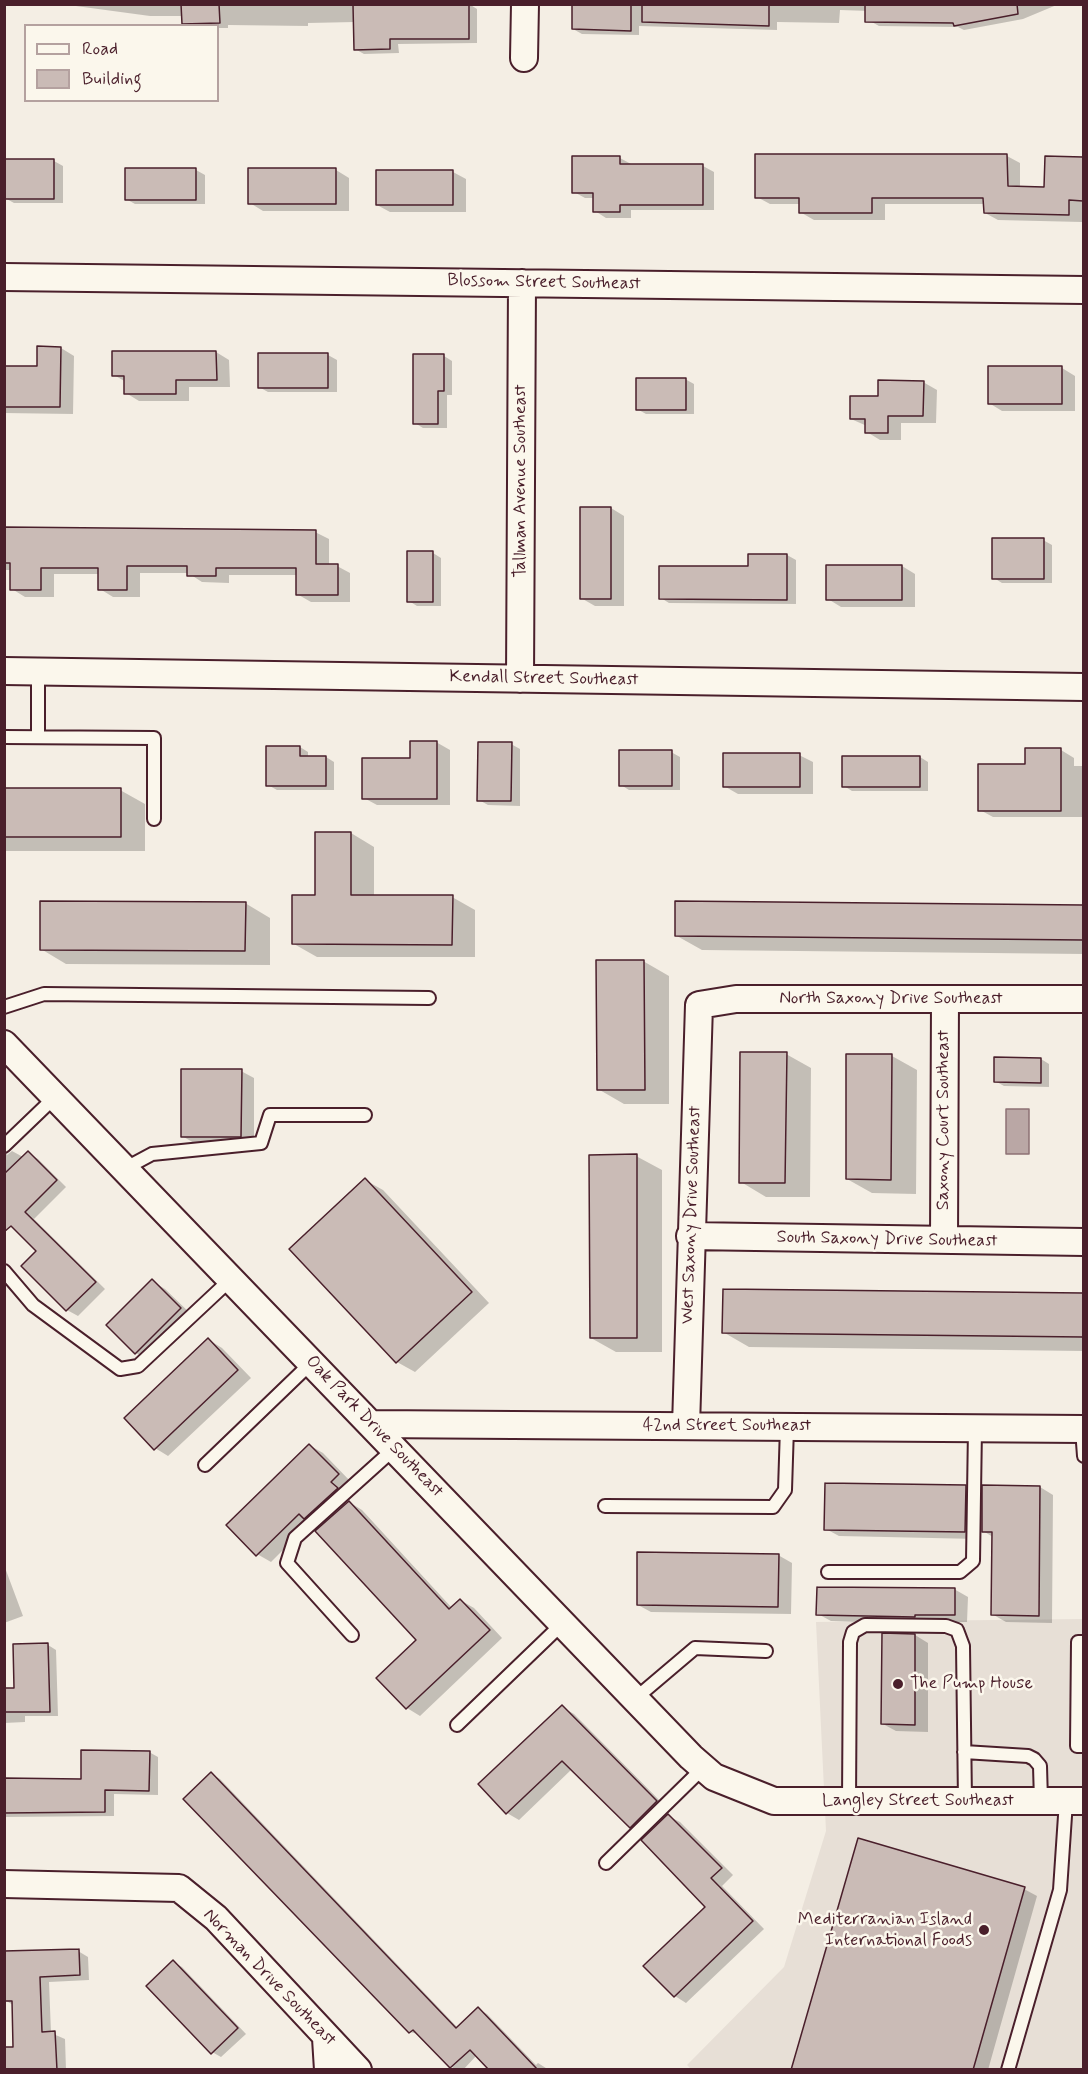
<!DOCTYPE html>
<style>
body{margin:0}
#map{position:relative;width:1088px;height:2074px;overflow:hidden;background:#f4eee4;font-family:Mynerve,sans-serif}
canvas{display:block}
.frame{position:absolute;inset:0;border:6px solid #4a1f2b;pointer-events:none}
.legend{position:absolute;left:24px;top:24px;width:195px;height:78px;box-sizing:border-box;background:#fbf7ec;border:2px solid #b4a19f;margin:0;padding:8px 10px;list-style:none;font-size:18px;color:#4a1f2b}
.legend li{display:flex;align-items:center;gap:12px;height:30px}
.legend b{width:30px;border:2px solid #b4a19f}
</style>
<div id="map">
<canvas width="1088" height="2074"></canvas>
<div class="frame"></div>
<ul class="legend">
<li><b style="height:8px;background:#fbf7ec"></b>Road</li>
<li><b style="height:16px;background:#cabbb6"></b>Building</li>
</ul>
</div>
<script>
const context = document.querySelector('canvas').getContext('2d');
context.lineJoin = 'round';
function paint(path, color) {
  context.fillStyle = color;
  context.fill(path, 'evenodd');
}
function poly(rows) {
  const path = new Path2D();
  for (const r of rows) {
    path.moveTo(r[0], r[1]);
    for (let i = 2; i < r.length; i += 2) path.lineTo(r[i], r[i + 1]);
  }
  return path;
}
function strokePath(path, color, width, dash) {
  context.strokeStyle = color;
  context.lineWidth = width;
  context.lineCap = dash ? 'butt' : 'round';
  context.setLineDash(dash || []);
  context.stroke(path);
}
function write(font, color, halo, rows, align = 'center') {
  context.font = font + ' Mynerve,sans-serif';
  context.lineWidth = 5;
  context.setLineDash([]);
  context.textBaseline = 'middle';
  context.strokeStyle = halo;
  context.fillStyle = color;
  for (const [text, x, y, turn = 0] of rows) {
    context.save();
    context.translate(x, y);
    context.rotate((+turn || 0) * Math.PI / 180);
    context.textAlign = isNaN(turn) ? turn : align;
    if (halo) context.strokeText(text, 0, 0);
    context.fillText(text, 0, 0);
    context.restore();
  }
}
paint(poly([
 [1083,1619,1083,2069,692,2070,687,2065,784,1967,826,1831,816,1622]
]), '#e7dfd6');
const water = poly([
 [1006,1109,1029,1109,1029,1154,1006,1154,1006,1109]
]);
paint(water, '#baa7a5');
strokePath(water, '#8d7174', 1.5);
paint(poly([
 [61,4,469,4,477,9,477,43,398,44,399,53,364,54,355,49,355,22,308,23,308,26,228,25,228,28,218,28,218,26,187,26,183,23,183,16,150,16],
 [574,4,1059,4,1023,19,964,30,958,27,879,26,870,21,870,11,840,10,839,23,777,22,777,30,639,26,639,35,582,34,573,29],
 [1007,156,1020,163,1020,188,1045,189,1046,157,1084,159,1082,222,998,220,985,213,985,204,885,204,885,220,814,220,800,212,800,204,770,204,757,197],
 [620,158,631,164,703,166,714,172,714,210,631,210,631,218,606,218,595,211,595,198,585,198,574,192],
 [54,161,63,166,63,203,14,203,5,198],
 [196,170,205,175,205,204,135,204,126,199],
 [336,170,349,178,349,211,263,211,250,203],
 [453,172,466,179,466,212,390,212,377,205],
 [61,348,74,356,73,414,4,413,4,368,38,368],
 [216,352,229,360,230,387,189,387,189,401,139,401,126,393,126,382,114,375],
 [259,355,328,355,337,360,337,392,268,392,259,387],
 [444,356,452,361,452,395,447,395,447,428,423,428,415,423],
 [1062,368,1075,376,1075,411,1002,411,989,403],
 [685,379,694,384,694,414,646,414,637,409],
 [923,382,937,390,936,423,901,423,901,440,880,440,867,432,867,426,851,419,880,397],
 [611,508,624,516,624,606,595,606,581,598],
 [4,529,315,532,329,539,329,566,337,566,350,573,350,602,311,602,297,594,297,575,229,575,229,583,202,582,188,573,140,573,140,597,113,597,100,589,100,574,54,574,54,597,25,597,12,589,12,570,4,570],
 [1043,540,1052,545,1052,583,1002,583,994,578],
 [433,553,441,558,441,606,417,606,409,601],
 [787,555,796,560,796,604,669,603,661,598],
 [902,566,915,574,915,607,841,607,828,599],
 [436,742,450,750,450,805,377,805,364,798],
 [511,744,520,749,520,806,488,805,479,800],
 [300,747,308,752,308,757,326,757,334,762,334,790,277,790,268,785],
 [1027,750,1061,750,1074,758,1074,766,1084,766,1084,817,993,817,980,810,1027,766],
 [671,752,680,757,680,790,629,790,621,785],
 [799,755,813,762,813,794,738,794,724,786],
 [920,757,928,762,928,791,852,791,844,786],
 [4,790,120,790,145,804,145,851,4,851],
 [351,833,374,847,374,897,452,897,475,910,475,957,317,957,294,944],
 [245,903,270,918,270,965,66,964,41,949],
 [677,903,1084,906,1084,954,702,950,677,936],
 [643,961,669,976,669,1104,624,1104,598,1089],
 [786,1054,811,1068,810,1197,766,1197,741,1182],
 [892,1056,917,1070,916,1194,872,1193,847,1179],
 [1041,1059,1049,1064,1049,1087,1004,1086,995,1081],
 [241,1071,254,1078,254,1144,196,1144,182,1136],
 [4,1138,7,1155,12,1151,23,1157,28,1153,38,1159,66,1187,34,1219,105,1289,78,1316,67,1310,38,1251,4,1218],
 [636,1156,662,1170,662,1352,616,1352,591,1338],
 [365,1180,383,1190,489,1303,415,1372,397,1362,291,1249],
 [152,1281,165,1289,194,1317,150,1361,136,1353,108,1325],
 [724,1290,1084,1294,1084,1351,749,1347,723,1332],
 [209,1340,222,1348,251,1378,168,1456,155,1448],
 [309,1445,323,1453,351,1482,344,1490,350,1497,318,1525,311,1522,271,1562,257,1554],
 [965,1486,979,1494,978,1539,839,1536,826,1529],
 [1040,1487,1053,1495,1052,1623,1006,1622,992,1614,993,1537,983,1531],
 [349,1502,362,1510,452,1608,460,1600,474,1608,502,1638,420,1716,407,1708,418,1641],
 [778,1555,792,1563,791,1614,651,1612,638,1605],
 [4,1565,23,1616,4,1623],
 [954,1589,968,1597,967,1622,928,1622,928,1624,831,1621,818,1614],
 [915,1635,928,1643,928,1732,896,1731,883,1724],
 [48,1645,56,1650,58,1716,25,1716,25,1722,4,1723,4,1690,15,1690],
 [562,1707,574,1714,668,1809,642,1834,630,1827,572,1769,519,1820,507,1813],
 [149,1752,158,1757,158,1795,114,1794,114,1816,4,1817,4,1779,82,1780],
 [211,1774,220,1779,458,2028,478,2009,487,2014,536,2065,538,2063,549,2070,491,2070,477,2055,463,2070,455,2070,421,2035,410,2032],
 [668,1816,680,1822,733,1875,722,1886,764,1929,686,2003,675,1996,707,1907],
 [1024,1889,1037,1896,988,2070,792,2070],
 [78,1951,88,1957,89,1980,49,1982,51,2033,65,2039,66,2070,5,2070,14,2049,13,2005,5,2000],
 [173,1962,182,1967,246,2034,221,2057,212,2052]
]), '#0003');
const building = poly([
 [181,4,219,4,220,23,182,24,181,4],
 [399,4,469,4,469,39,390,39,390,49,354,50,353,5,399,4],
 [572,4,631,4,631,31,572,29,572,4],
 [642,4,769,4,769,26,642,22,642,4],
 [865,4,1017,4,1018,14,954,26,953,23,865,22,865,4],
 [755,154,1007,154,1008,186,1044,187,1045,156,1083,157,1083,201,1069,200,1069,215,984,213,983,198,872,198,872,213,799,213,799,198,755,198,755,154],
 [572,156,620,156,620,164,703,164,703,205,620,205,620,212,593,212,593,193,572,193,572,156],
 [4,159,54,159,54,199,4,199,4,159],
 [125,168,196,168,196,200,125,200,125,168],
 [248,168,336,168,336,204,248,204,248,168],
 [376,170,453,170,453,205,376,205,376,170],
 [37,346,61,347,60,407,4,407,4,366,37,366,37,346],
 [112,351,216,351,217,380,176,380,176,394,124,394,124,376,112,376,112,351],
 [258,353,328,353,328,388,258,388,258,353],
 [413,354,444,354,444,391,438,391,438,424,413,424,413,354],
 [988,366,1062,366,1062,404,988,404,988,366],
 [636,378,686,378,686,410,636,410,636,378],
 [878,380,924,381,923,416,888,416,888,433,865,433,865,419,850,419,850,396,878,396,878,380],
 [580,507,611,507,611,599,580,599,580,507],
 [4,527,316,530,316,564,338,564,338,595,296,595,296,568,216,568,216,576,187,576,187,566,127,566,127,590,98,590,98,568,41,568,41,590,10,590,10,563,4,563,4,527],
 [992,538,1044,538,1044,579,992,579,992,538],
 [407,551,433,551,433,602,407,602,407,551],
 [748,554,787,554,787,600,659,599,659,566,748,566,748,554],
 [826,565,902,565,902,600,826,600,826,565],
 [410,741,437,741,437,799,362,799,362,758,410,758,410,741],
 [478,742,512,742,511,801,477,801,478,742],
 [266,746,300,746,300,756,326,756,326,786,266,786,266,746],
 [1025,748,1061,748,1061,811,978,811,978,764,1025,764,1025,748],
 [619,750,672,750,672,786,619,786,619,750],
 [723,753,800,753,800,787,723,787,723,753],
 [842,756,920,756,920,787,842,787,842,756],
 [4,788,121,788,121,837,4,837,4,788],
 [315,832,351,832,351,895,453,895,452,945,292,944,292,895,315,895,315,832],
 [40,901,246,902,245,951,40,950,40,901],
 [675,901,1083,905,1083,940,675,936,675,901],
 [596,960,644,960,645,1090,597,1090,596,960],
 [740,1052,787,1052,785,1183,739,1183,740,1052],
 [846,1054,892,1054,891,1180,846,1179,846,1054],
 [994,1057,1041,1058,1041,1083,994,1082,994,1057],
 [181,1069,242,1069,241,1137,181,1137,181,1069],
 [28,1151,57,1180,25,1212,96,1282,66,1311,21,1266,36,1251,11,1226,4,1232,4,1174,28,1151],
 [637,1154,637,1338,590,1338,589,1155,637,1154],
 [365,1178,472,1292,396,1363,289,1249,365,1178],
 [152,1279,181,1308,135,1354,106,1325,152,1279],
 [723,1289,1083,1293,1083,1337,722,1333,723,1289],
 [208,1338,238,1370,154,1450,124,1418,208,1338],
 [309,1444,339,1474,331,1482,338,1488,304,1519,299,1514,256,1556,226,1525,309,1444],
 [825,1483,966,1485,965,1532,824,1530,825,1483],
 [982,1485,1040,1486,1039,1616,991,1615,992,1532,982,1532,982,1485],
 [349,1501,449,1609,460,1599,490,1630,406,1709,376,1678,416,1640,315,1531,349,1501],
 [637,1552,779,1554,778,1607,637,1605,637,1552],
 [817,1587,955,1588,955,1615,915,1615,915,1617,816,1615,817,1587],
 [882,1633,915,1634,915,1725,881,1724,882,1633],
 [48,1643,50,1712,4,1712,4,1688,14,1688,13,1644,48,1643],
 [562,1705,657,1801,630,1828,562,1761,506,1814,478,1784,562,1705],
 [81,1750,150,1751,149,1791,105,1790,105,1812,4,1813,4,1778,81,1779,81,1750],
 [211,1772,456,2028,478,2007,538,2070,489,2070,470,2050,450,2068,413,2030,409,2033,183,1799,211,1772],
 [668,1814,722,1868,711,1878,753,1921,674,1997,643,1966,705,1907,641,1840,668,1814],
 [858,1838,1025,1887,973,2070,791,2070,858,1838],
 [79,1949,80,1975,40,1977,42,2032,55,2031,57,2070,4,2070,4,2047,13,2047,12,2001,4,2001,4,1951,79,1949],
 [173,1960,238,2028,211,2054,146,1986,173,1960]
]);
paint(building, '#cabbb6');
strokePath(building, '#4a1f2b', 1.5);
const service = poly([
 [4,737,154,738,154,819],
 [38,737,38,671],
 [4,1007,44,994,429,998],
 [4,1146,55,1097],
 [124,1169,152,1154,261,1143,270,1115,365,1115],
 [4,1271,33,1305,120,1369,138,1366,231,1279],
 [1082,1429,1084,1456],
 [205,1465,311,1363],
 [605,1506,773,1507,785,1490,787,1427],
 [828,1572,960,1572,973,1561,975,1428],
 [352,1635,287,1563,295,1538,395,1448],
 [1084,1642,1078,1642,1077,1746,1084,1746],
 [636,1698,695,1648,766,1651],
 [457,1725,563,1623],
 [964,1752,1028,1756,1034,1759,1040,1766,1041,1801],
 [849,1801,850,1642,853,1632,865,1625,946,1626,957,1630,963,1646,965,1801],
 [606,1863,703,1768],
 [1008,2070,1060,1890,1066,1801]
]);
const minor = poly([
 [524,58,525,4],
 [4,277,1084,290],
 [4,671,1084,687],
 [520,679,522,283],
 [4,1044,691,1757,714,1777,774,1801,1084,1801],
 [690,1236,1084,1242],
 [944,1240,945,999],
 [371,1424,1084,1429],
 [686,1426,699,1005,736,999,1084,999],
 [4,1884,179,1888,216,1918,358,2070],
 [326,2038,328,2070]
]);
strokePath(service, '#4a1f2b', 16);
strokePath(minor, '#4a1f2b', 30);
strokePath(service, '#fbf7ec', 12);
strokePath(minor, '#fbf7ec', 26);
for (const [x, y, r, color] of [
 [898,1684,6,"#4a1f2b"],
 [984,1930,6,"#4a1f2b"]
]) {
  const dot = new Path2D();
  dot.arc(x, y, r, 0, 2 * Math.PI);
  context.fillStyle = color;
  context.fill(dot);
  strokePath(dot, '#fbf7ec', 2);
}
write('18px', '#4a1f2b', '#fbf7ec', [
 ["Blossom Street Southeast",544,283,1],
 ["Tallman Avenue Southeast",521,481,-90],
 ["Kendall Street Southeast",544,679,1],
 ["North Saxony Drive Southeast",891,999],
 ["Saxony Court Southeast",944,1120,-90],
 ["West Saxony Drive Southeast",692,1215,-88],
 ["South Saxony Drive Southeast",887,1240,1],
 ["42nd Street Southeast",727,1426],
 ["Oak Park Drive Southeast",374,1427,46],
 ["Langley Street Southeast",918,1801],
 ["Norman Drive Southeast",269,1978,46]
]);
write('18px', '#4a1f2b', '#fbf7ec', [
 ["The Pump House",910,1684],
 ["Mediterranian Island",972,1920,"right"],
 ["International Foods",972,1941,"right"]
], 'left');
</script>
